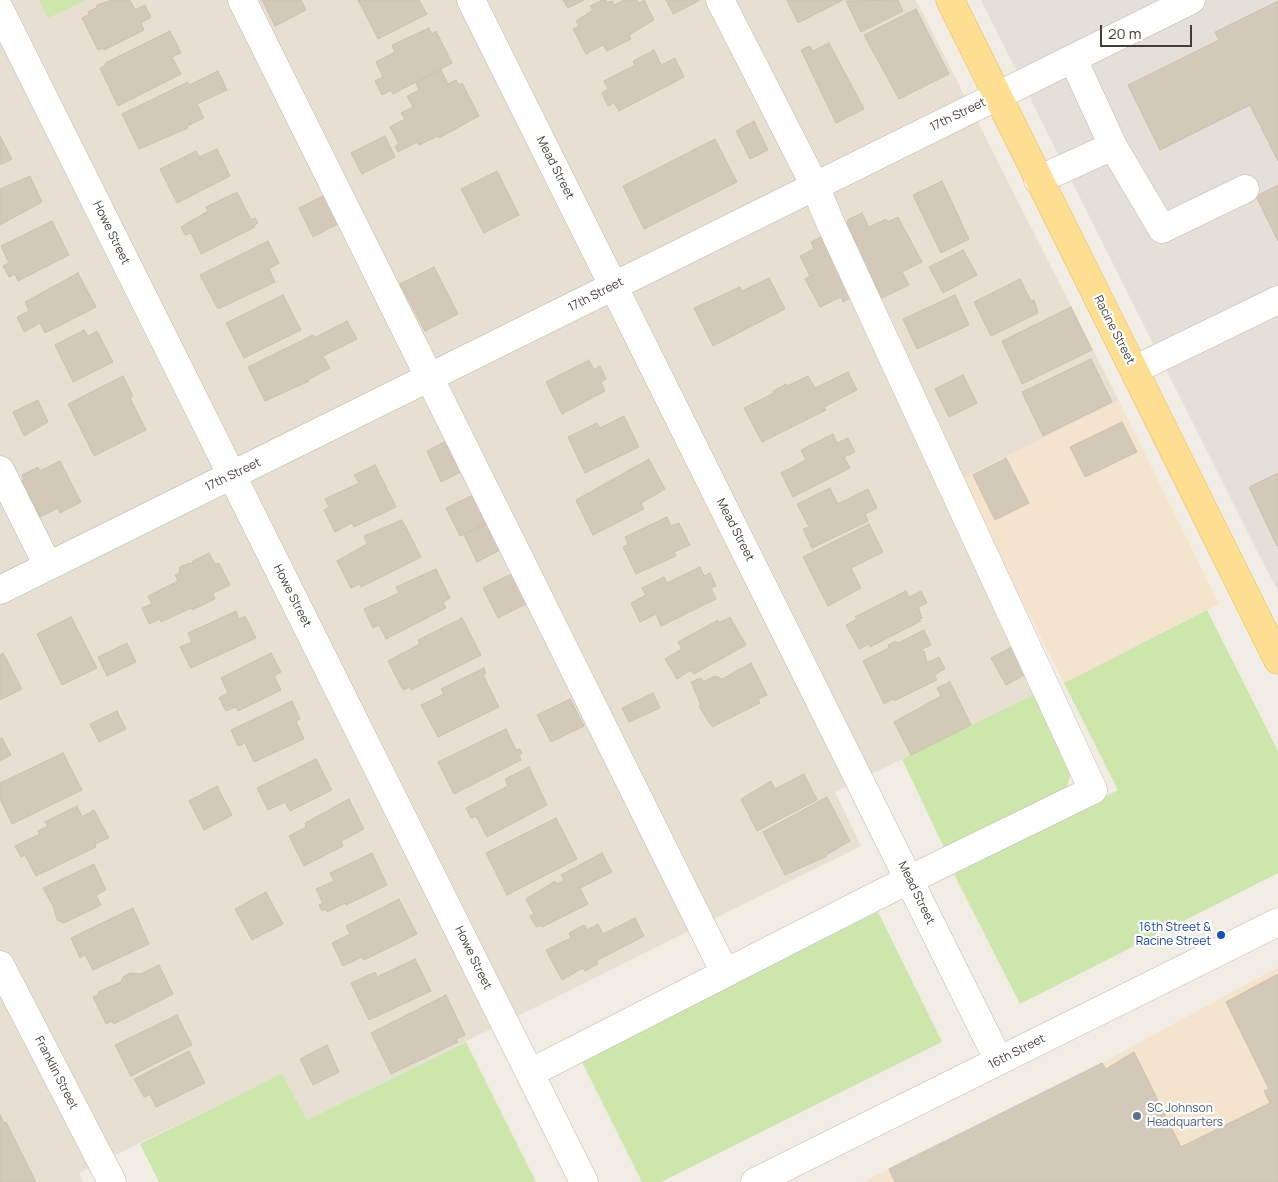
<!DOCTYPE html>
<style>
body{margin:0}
#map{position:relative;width:1278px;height:1182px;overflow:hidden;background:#f2ede4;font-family:Manrope,sans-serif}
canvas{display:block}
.scale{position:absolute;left:1100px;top:25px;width:92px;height:22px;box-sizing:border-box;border:2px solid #443d34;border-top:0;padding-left:6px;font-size:15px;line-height:18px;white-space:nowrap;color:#443d34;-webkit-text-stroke:4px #fff;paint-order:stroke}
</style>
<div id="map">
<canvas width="1278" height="1182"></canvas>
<div class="scale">20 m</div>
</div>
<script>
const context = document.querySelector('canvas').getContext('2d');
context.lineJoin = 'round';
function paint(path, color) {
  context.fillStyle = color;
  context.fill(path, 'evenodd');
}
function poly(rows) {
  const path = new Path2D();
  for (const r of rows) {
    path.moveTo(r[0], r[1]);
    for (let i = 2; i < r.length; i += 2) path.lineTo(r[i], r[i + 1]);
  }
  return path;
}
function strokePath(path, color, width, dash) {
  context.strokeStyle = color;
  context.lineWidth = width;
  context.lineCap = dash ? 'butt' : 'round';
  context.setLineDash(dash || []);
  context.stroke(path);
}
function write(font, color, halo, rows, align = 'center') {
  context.font = font + ' Manrope,sans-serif';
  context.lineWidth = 4.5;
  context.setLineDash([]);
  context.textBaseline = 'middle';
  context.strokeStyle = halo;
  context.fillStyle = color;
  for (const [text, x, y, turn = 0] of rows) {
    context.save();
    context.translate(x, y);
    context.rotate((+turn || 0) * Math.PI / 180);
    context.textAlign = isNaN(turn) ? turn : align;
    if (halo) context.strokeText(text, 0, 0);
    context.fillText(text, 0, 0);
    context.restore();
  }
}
paint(poly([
 [0,0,916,0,1119,401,960,479,1041,691,835,792,861,846,307,1120,282,1073,79,1173,83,1182,0,1182]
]), '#e6dfd2');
paint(poly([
 [1119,401,1219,604,1064,683,960,479],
 [1278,967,1278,1182,862,1182,1102,1063]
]), '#f4e4ce');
paint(poly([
 [981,0,1278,0,1278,591,1261,559]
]), '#e4dfd9');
paint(poly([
 [39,0,86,0,48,18],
 [1207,610,1278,751,1278,873,1020,1004,954,874,1118,790,1064,683],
 [1041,691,1073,765,1064,797,947,854,902,759],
 [878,912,942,1042,661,1182,642,1182,581,1060],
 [466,1042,536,1182,159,1182,140,1144,282,1073,307,1120]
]), '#cce6ac');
const building = poly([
 [112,0,130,0,135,10,145,5,151,17,141,23,144,30,104,50,102,48,98,50,82,18,89,15,88,12,96,8,97,5,112,0],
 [262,0,301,0,306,10,275,26,262,0],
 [358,0,419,0,427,14,378,39,358,0],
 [563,0,584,0,568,8,563,0],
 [602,0,606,0,607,3,612,1,614,5,624,0,637,0,639,3,644,0,654,20,629,35,631,39,607,51,603,45,586,54,573,29,579,26,576,21,593,10,590,6,602,0],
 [666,0,699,0,699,1,673,14,666,0],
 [787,0,843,0,798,23,787,0],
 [898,0,903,11,861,32,846,1,898,0],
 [1278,1,1278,161,1250,105,1160,150,1128,85,1219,40,1215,32,1278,1],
 [916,9,949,74,899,99,864,35,916,9],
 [429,28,432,34,436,31,452,63,393,94,391,90,382,95,375,81,383,77,376,62,395,52,392,45,429,28],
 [170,31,181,53,172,57,181,74,118,106,100,68,106,65,105,63,170,31],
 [829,43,864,109,836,123,801,50,810,46,813,51,829,43],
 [654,50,661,65,675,58,684,77,619,111,614,103,608,106,602,93,608,89,604,81,635,65,633,61,654,50],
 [441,70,448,84,456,80,459,85,462,83,479,116,439,138,438,136,419,145,417,142,398,152,395,146,399,144,390,127,405,119,401,113,413,107,407,96,419,90,416,83,441,70],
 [218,71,227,90,197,104,204,118,187,126,188,128,139,149,122,114,188,82,189,85,218,71],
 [754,121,768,150,750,159,736,131,754,121],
 [0,136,12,159,0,165,0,136],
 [385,136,395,157,362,174,351,153,385,136],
 [715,139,737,182,644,229,623,186,715,139],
 [217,149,230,176,177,203,160,169,196,151,199,157,217,149],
 [497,171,519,215,484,233,461,189,497,171],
 [30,176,42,202,0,225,0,189,30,176],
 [942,181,969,239,941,253,913,195,942,181],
 [1278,185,1278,241,1256,196,1278,185],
 [237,192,251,220,255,218,258,223,254,225,255,227,201,254,191,233,185,235,181,227,208,211,206,207,237,192],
 [329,193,343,221,313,237,299,208,329,193],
 [862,213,869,227,886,219,888,222,898,217,922,262,902,272,909,285,882,298,845,226,849,219,862,213],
 [52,221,69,255,18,281,15,274,9,277,3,266,9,263,1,246,52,221],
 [821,237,850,292,847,293,850,298,843,302,841,297,820,307,805,279,810,276,800,256,814,249,811,242,821,237],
 [268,241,279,263,269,269,275,282,218,309,200,275,268,241],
 [963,250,977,275,943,293,929,267,963,250],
 [434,267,458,314,425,331,400,284,434,267],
 [78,273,96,307,45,333,40,323,24,332,17,317,29,311,25,302,78,273],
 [769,278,785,309,713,346,694,308,740,287,742,291,769,278],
 [1020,279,1031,301,1034,300,1038,313,991,336,974,302,1020,279],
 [283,295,301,330,244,358,226,323,283,295],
 [955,295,969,325,917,349,903,319,955,295],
 [1071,307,1092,350,1022,384,1002,341,1071,307],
 [347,321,357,339,323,356,330,368,308,380,309,381,265,401,248,367,313,335,314,338,347,321],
 [84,330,88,336,97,331,113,362,73,382,55,345,84,330],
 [1091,359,1112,402,1043,436,1022,392,1091,359],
 [589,360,594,370,600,366,606,379,601,382,605,391,562,414,546,382,589,360],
 [848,372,857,390,824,407,826,410,762,442,744,408,774,393,773,391,786,384,787,386,808,376,815,388,848,372],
 [963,375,977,403,949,417,935,389,963,375],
 [123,376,133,396,130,398,146,430,94,456,68,404,123,376],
 [38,400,48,422,24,436,13,412,38,400],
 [624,416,639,447,585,473,568,437,597,423,600,428,624,416],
 [1122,422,1137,452,1085,477,1070,447,1122,422],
 [833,434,837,443,848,438,855,452,844,457,850,468,793,497,781,473,806,460,801,450,833,434],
 [450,439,467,469,441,482,427,451,450,439],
 [1006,458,1029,503,995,520,973,475,1006,458],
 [649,459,665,489,641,503,644,509,593,535,576,500,649,459],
 [60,461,81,502,60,513,58,508,40,517,22,481,24,480,22,475,38,467,40,471,60,461],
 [375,465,396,507,354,527,352,523,335,532,324,510,329,507,325,499,359,483,354,475,375,465],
 [1278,473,1278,545,1277,546,1249,487,1278,473],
 [830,488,838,504,868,489,877,508,865,514,868,521,812,548,803,529,809,527,797,504,830,488],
 [475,494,489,522,460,536,446,508,475,494],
 [667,517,671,526,679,523,690,545,674,552,676,556,636,574,623,547,628,544,625,537,667,517],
 [402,520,421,557,361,587,360,584,351,588,337,561,367,544,364,536,402,520],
 [489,523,502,549,477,562,464,535,489,523],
 [869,524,883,552,851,568,861,588,828,606,803,557,869,524],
 [209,553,215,564,219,563,230,585,213,593,215,599,192,610,191,608,161,622,160,619,149,624,142,608,152,604,148,596,178,581,175,575,179,573,180,567,189,563,192,564,193,561,209,553],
 [700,567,704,576,710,573,716,586,711,588,716,599,661,626,656,614,640,622,631,603,646,595,642,588,664,577,667,583,700,567],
 [436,569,450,598,443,602,446,608,386,639,379,625,373,628,364,609,399,593,396,587,436,569],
 [513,573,528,603,498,618,483,588,513,573],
 [906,591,909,597,921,591,927,603,918,607,922,618,919,619,921,621,870,647,869,644,859,649,846,625,857,619,855,617,906,591],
 [236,611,239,619,245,616,256,638,191,668,180,647,192,642,188,633,236,611],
 [71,617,97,668,62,685,37,634,71,617],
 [730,617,746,645,694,674,691,670,677,679,665,659,682,649,678,642,718,620,719,623,730,617],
 [462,618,481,655,411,690,410,687,403,690,388,661,420,644,418,640,462,618],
 [924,630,931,645,920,650,924,651,927,663,939,657,945,669,934,675,937,680,894,701,893,699,884,704,863,661,889,648,888,645,896,641,898,643,924,630],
 [1021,642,1035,669,1006,685,991,658,1021,642],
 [127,643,136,662,107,676,98,657,127,643],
 [3,653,22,689,0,700,0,655,3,653],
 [271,653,281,672,274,676,281,690,238,711,236,707,226,711,219,698,228,693,221,678,271,653],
 [751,663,767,695,758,699,760,703,712,727,699,706,701,705,691,682,701,678,703,682,715,676,722,679,751,663],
 [484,668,486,673,483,675,499,707,438,737,421,705,444,694,441,689,484,668],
 [950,682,971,725,911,755,894,722,941,696,937,688,950,682],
 [653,693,660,708,629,722,622,708,653,693],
 [570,699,584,726,551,742,537,715,570,699],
 [292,701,300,719,296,721,304,739,254,762,245,743,238,746,231,730,292,701],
 [117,711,126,729,99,742,90,724,117,711],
 [506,729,516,750,520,749,522,753,519,755,521,760,454,794,438,762,506,729],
 [2,738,11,755,0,761,0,739,2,738],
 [63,753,82,790,12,824,0,799,0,783,63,753],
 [316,759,332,790,290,811,285,802,268,810,257,788,316,759],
 [529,767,547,805,487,837,476,816,471,818,466,808,508,786,505,779,529,767],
 [804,774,817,800,757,831,741,799,771,781,775,789,804,774],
 [217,786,232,815,204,830,189,801,217,786],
 [827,797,850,841,826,855,827,856,785,875,763,832,827,797],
 [349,799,364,829,341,841,343,846,304,866,289,836,306,827,305,823,349,799],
 [77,806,82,817,94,810,109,838,95,844,96,847,36,876,25,855,21,857,15,846,40,834,38,831,48,826,45,822,77,806],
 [556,818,577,859,507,895,486,853,556,818],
 [372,853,387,885,346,905,345,903,327,912,326,909,322,911,319,905,323,903,316,889,334,881,330,873,372,853],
 [602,853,612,872,580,888,588,904,542,927,540,925,536,927,530,916,534,914,526,899,555,881,557,884,564,880,561,875,602,853],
 [94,864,106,890,96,895,101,905,64,923,57,920,53,906,43,888,94,864],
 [266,892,283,924,252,940,235,909,266,892],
 [399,899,417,934,364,960,362,957,343,966,332,943,350,934,346,926,399,899],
 [133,908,149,944,93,970,85,955,80,958,71,938,133,908],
 [635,918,644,936,596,961,598,964,585,971,583,968,562,980,546,950,571,938,569,933,584,925,587,930,598,924,603,934,635,918],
 [415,959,431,991,369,1020,351,983,375,972,377,977,415,959],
 [159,965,173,994,114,1024,112,1021,106,1024,93,997,99,994,98,992,121,982,123,977,130,973,141,974,159,965],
 [1278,974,1278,1182,895,1182,889,1169,1102,1063,1106,1069,1134,1052,1181,1147,1270,1103,1264,1091,1269,1089,1226,1002,1278,974],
 [446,995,465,1035,456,1039,458,1042,391,1074,371,1033,446,995],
 [177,1015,192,1045,131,1076,115,1045,177,1015],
 [327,1045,339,1072,313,1085,300,1059,327,1045],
 [189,1051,205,1083,156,1107,150,1094,144,1097,134,1079,189,1051],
 [0,1115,4,1123,6,1122,36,1182,0,1182,0,1115]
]);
paint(building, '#d3c9b9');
strokePath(building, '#cec1ac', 1);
const minor = poly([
 [242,0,725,973],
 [471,0,999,1061],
 [0,10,584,1182],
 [1073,59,1113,146,1162,229,1245,189],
 [1038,180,1113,146],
 [1134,370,1278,300],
 [0,470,48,566],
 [0,590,1191,0],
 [0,965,112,1182],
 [530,1073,880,894,1093,790,830,222,815,186,720,0],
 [755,1182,1278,922]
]);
const major = poly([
 [950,0,1278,660]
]);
strokePath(minor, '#c0b8a9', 29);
strokePath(major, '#e2bb61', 29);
strokePath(minor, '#fff', 28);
strokePath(major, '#fede91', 28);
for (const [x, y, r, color] of [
 [1221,935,5,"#1a4fb4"],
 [1137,1116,5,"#5c6f8a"]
]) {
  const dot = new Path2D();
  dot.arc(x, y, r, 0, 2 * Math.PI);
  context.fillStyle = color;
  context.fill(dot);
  strokePath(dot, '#fff', 2);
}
write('12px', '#443d34', '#fff', [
 ["17th Street",958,115,-26],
 ["Mead Street",555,168,63],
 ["Howe Street",111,233,64],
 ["17th Street",596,295,-27],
 ["Racine Street",1114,330,63],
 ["17th Street",233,475,-26],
 ["Mead Street",735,530,63],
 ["Howe Street",292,596,63],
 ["Mead Street",916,893,64],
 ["Howe Street",473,958,64],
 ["16th Street",1017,1052,-27],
 ["Franklin Street",56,1073,63]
]);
write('12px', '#164399', '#fff', [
 ["16th Street &",1211,928],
 ["Racine Street",1211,942]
], 'right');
write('12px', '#4e5e75', '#fff', [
 ["SC Johnson",1147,1109],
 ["Headquarters",1147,1123]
], 'left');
</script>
